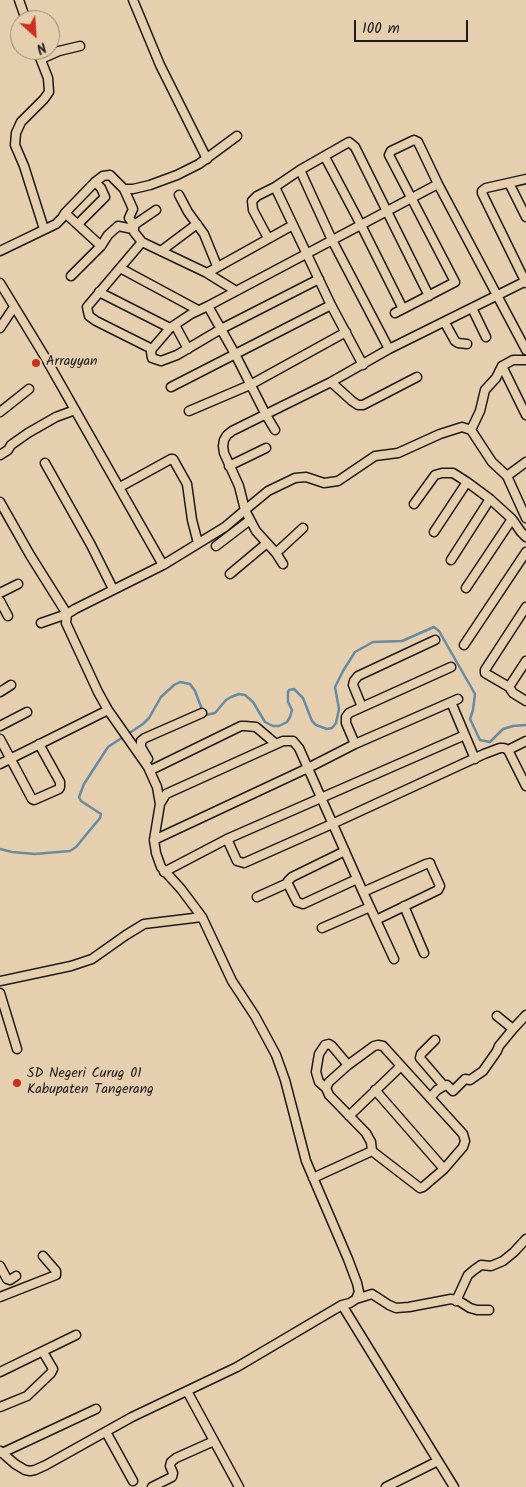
<!DOCTYPE html>
<style>
body{margin:0}
#map{position:relative;width:526px;height:1487px;overflow:hidden;background:#e6cfaf;font-family:Kalam,sans-serif}
canvas{display:block}
.north{position:absolute;left:10px;top:10px;width:50px;height:50px;box-sizing:border-box;background:#e6cfaf;border:1px solid #958774;border-radius:50%;rotate:154deg;font-size:14px;font-weight:700;line-height:20px;text-align:center;color:#1c1c1c}
.north::after{content:'';display:block;margin:auto;width:18px;height:22px;background:#c8321e;clip-path:polygon(50% 0,100% 100%,50% 72%,0 100%)}
.scale{position:absolute;left:354px;top:20px;width:114px;height:22px;box-sizing:border-box;border:2px solid #1c1c1c;border-top:0;padding-left:6px;font-size:15px;line-height:18px;white-space:nowrap;color:#1c1c1c;-webkit-text-stroke:4px #e6cfaf;paint-order:stroke}
</style>
<div id="map">
<canvas width="526" height="1487"></canvas>
<div class="north">N</div>
<div class="scale">100 m</div>
</div>
<script>
const context = document.querySelector('canvas').getContext('2d');
context.lineJoin = 'round';
function poly(rows) {
  const path = new Path2D();
  for (const r of rows) {
    path.moveTo(r[0], r[1]);
    for (let i = 2; i < r.length; i += 2) path.lineTo(r[i], r[i + 1]);
  }
  return path;
}
function strokePath(path, color, width, dash) {
  context.strokeStyle = color;
  context.lineWidth = width;
  context.lineCap = dash ? 'butt' : 'round';
  context.setLineDash(dash || []);
  context.stroke(path);
}
function write(font, color, halo, rows, align = 'center') {
  context.font = font + ' Kalam,sans-serif';
  context.lineWidth = 4;
  context.setLineDash([]);
  context.textBaseline = 'middle';
  context.strokeStyle = halo;
  context.fillStyle = color;
  for (const [text, x, y, turn = 0] of rows) {
    context.save();
    context.translate(x, y);
    context.rotate((+turn || 0) * Math.PI / 180);
    context.textAlign = isNaN(turn) ? turn : align;
    if (halo) context.strokeText(text, 0, 0);
    context.fillText(text, 0, 0);
    context.restore();
  }
}
strokePath(poly([
 [0,849,12,852,35,854,70,851,76,847,100,818,101,814,81,801,79,797,84,784,108,747,143,724,149,718,161,697,174,685,180,682,190,684,195,691,203,712,206,715,215,713,226,700,231,697,239,694,245,695,253,702,265,722,273,726,279,726,287,722,290,717,292,710,288,702,288,692,289,690,294,689,303,698,312,721,316,725,327,729,332,728,336,723,339,709,335,687,343,671,355,652,373,642,402,641,434,627,439,631,475,694,473,710,470,719,480,740,490,742,503,729,513,726,526,725]
]), '#678ba1', 2.5);
const minor = poly([
 [19,0,26,20],
 [133,0,160,65,207,159],
 [37,50,48,78,49,92,44,99,21,122,16,133,15,145,24,166,44,229],
 [41,59,59,51,80,46],
 [325,157,361,225,403,309],
 [300,170,332,240,389,349],
 [526,179,486,188,482,191,482,193,526,283],
 [509,183,526,217],
 [275,187,331,305,363,365],
 [124,189,133,209,129,218,134,225],
 [179,195,188,212,204,234,217,266],
 [156,210,134,225,134,232,142,242,207,273,236,291],
 [65,213,101,246,71,276],
 [78,224,105,197,101,188,95,182],
 [268,238,253,210,252,201,257,196,275,187,300,170,349,142,355,147,429,296],
 [142,242,87,307,89,316,96,321,152,349],
 [101,246,108,235,118,226,133,229],
 [0,251,56,224,62,218,65,213,95,182,103,176,110,175,124,189,133,189,150,185,177,175,199,164,237,136],
 [161,251,197,224],
 [120,268,198,310],
 [207,273,293,225],
 [319,279,221,329,177,355,161,361,152,358,151,352,152,349,170,328,191,314,208,306,438,184],
 [0,283,45,357,163,565,75,609,67,614,66,623,98,692,108,710,148,767,157,787,160,804,154,840,156,853,161,867,181,889,202,917,232,981,255,1016,276,1055,285,1080,306,1161,348,1259,357,1283,359,1292,356,1299,350,1303,342,1305,237,1367,132,1417,46,1465,35,1470,30,1471,25,1470,15,1464,0,1451],
 [99,292,170,328],
 [208,306,235,354,266,415,275,430],
 [472,308,486,337],
 [395,313,455,282,389,155,391,151,414,140,418,142,438,184,526,350],
 [445,323,455,341,458,343,467,344],
 [175,325,188,349],
 [0,328,14,307],
 [502,366,526,415],
 [331,382,352,401,358,405,363,405,417,377],
 [171,387,331,305],
 [189,411,250,385,346,332],
 [0,412,29,389],
 [471,430,480,411,485,390,496,378,502,366,513,360,526,360],
 [0,455,8,450,11,445,28,433,56,417,75,410],
 [45,463,91,545,113,589],
 [229,466,266,448],
 [507,476,526,462],
 [120,487,171,459,173,459,187,484,192,520,198,543],
 [0,502,30,555,67,614,41,623],
 [414,504,435,475,442,473,453,473,467,482,490,499,512,519,521,532,526,537],
 [303,528,276,553,256,531,245,510,268,491,295,478,306,477,324,483,338,481,375,456,398,453,440,434,462,427,471,430,492,462,507,476,526,518],
 [434,532,467,482],
 [216,546,250,520],
 [276,553,283,564],
 [451,560,490,499],
 [163,565,225,527,245,510,239,486,224,453,223,446,224,440,227,435,232,431,331,382,389,349,526,281],
 [230,574,267,543],
 [466,588,512,519],
 [0,593,18,584],
 [0,601,8,616],
 [526,607,485,670,485,673,509,687,526,661],
 [464,645,526,552],
 [509,687,513,693,526,701],
 [0,692,11,685],
 [451,702,475,759],
 [362,707,353,685,354,681,358,676,435,640],
 [0,726,27,712],
 [0,739,32,799,34,800,59,789,60,787,60,782,39,744],
 [355,744,346,723,346,717,349,713,451,667],
 [508,750,526,786],
 [148,759,141,747,141,741,145,738,202,713],
 [0,764,108,710],
 [153,769,241,726,245,726,256,727,276,744],
 [160,804,166,794,283,741,293,741,299,748,363,892,394,959],
 [227,839,237,861,244,863,332,824,484,754,500,748,504,748,508,750,526,741],
 [154,840,308,768,355,744,458,699],
 [345,851,292,877,288,881,288,884,297,902,303,904,357,879],
 [164,872,227,839,465,735],
 [363,892,426,864,430,863,431,866,440,886,438,890,376,920],
 [257,897,288,883],
 [404,906,424,953],
 [322,928,370,907],
 [0,981,71,966,92,959,126,935,144,924,202,917],
 [0,993,17,1049],
 [513,1029,526,1015],
 [435,1040,421,1054,420,1058,444,1086],
 [326,1088,319,1082,316,1072,319,1054,325,1045,329,1044,332,1046,348,1065],
 [375,1090,444,1169],
 [430,1098,437,1090,444,1086,447,1085,453,1091,465,1079,470,1080,483,1071,497,1051,499,1046,513,1029,497,1016],
 [349,1116,401,1066],
 [313,1178,372,1151,420,1188,423,1187,444,1169,463,1147,465,1141,463,1134,383,1046,378,1045,374,1046,348,1065,329,1082,326,1088,329,1095,366,1133,371,1142,372,1151],
 [0,1266,7,1279,10,1280,16,1276],
 [0,1297,56,1275,56,1271,43,1256],
 [356,1299,372,1294,389,1305,396,1308,409,1307,451,1299,459,1301,470,1308,477,1310,489,1310],
 [456,1301,468,1275,474,1270,481,1265,491,1266,503,1261,514,1252,526,1239],
 [342,1305,454,1487],
 [0,1372,76,1335],
 [187,1391,239,1487],
 [0,1407,27,1396,51,1373,53,1369,43,1352],
 [106,1432,133,1481],
 [2,1453,96,1409],
 [152,1487,172,1477,173,1473,170,1466,171,1462,176,1458,214,1441],
 [386,1487,438,1461]
]);
strokePath(minor, '#1c1c1c', 11);
strokePath(minor, '#e6cfaf', 8);
for (const [x, y, r, color] of [
 [36,363,5,"#c8321e"],
 [17,1083,5,"#c8321e"]
]) {
  const dot = new Path2D();
  dot.arc(x, y, r, 0, 2 * Math.PI);
  context.fillStyle = color;
  context.fill(dot);
  strokePath(dot, '#e6cfaf', 2);
}
write('14px', '#1c1c1c', '#e6cfaf', [
 ["Arrayyan",46,363],
 ["SD Negeri Curug 01",27,1075],
 ["Kabupaten Tangerang",27,1091]
], 'left');
</script>
